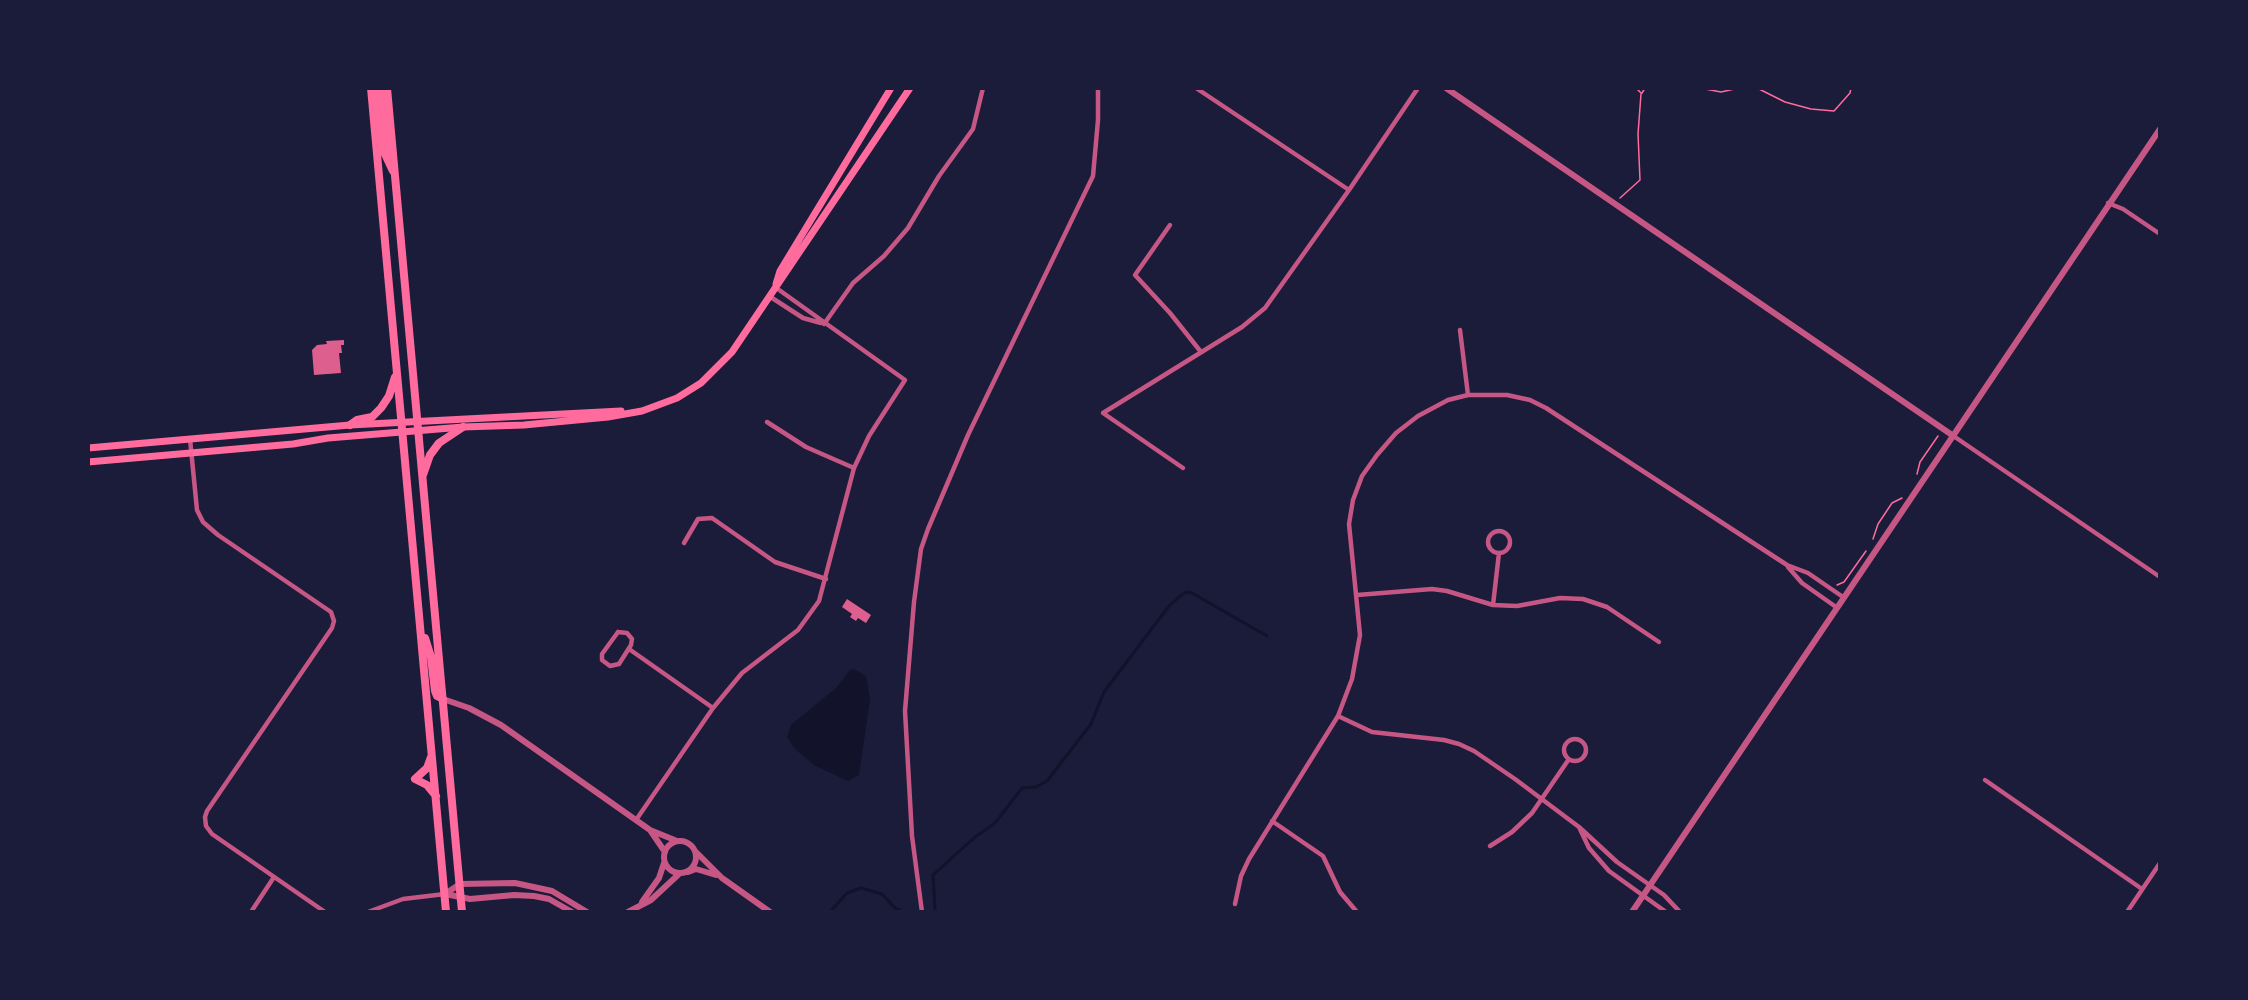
<!DOCTYPE html>
<style>
body{margin:0}
#map{position:relative;width:2248px;height:1000px;overflow:hidden;background:#1b1b3a;font-family:"Noto Sans",sans-serif}
canvas{display:block}
.frame{position:absolute;inset:0;border:90px solid #1b1b3a;pointer-events:none}
</style>
<div id="map">
<canvas width="2248" height="1000"></canvas>
<div class="frame"></div>
</div>
<script>
const context = document.querySelector('canvas').getContext('2d');
context.lineJoin = 'round';
function paint(path, color) {
  context.fillStyle = color;
  context.fill(path, 'evenodd');
}
function poly(rows) {
  const path = new Path2D();
  for (const r of rows) {
    if (r.length === 3) {
      path.moveTo(r[0] + r[2], r[1]);
      path.arc(r[0], r[1], r[2], 0, 2 * Math.PI);
      continue;
    }
    path.moveTo(r[0], r[1]);
    for (let i = 2; i < r.length; i += 2) path.lineTo(r[i], r[i + 1]);
  }
  return path;
}
function strokePath(path, color, width, dash) {
  context.strokeStyle = color;
  context.lineWidth = width;
  context.lineCap = dash ? 'butt' : 'round';
  context.setLineDash(dash || []);
  context.stroke(path);
}
paint(poly([
 [854,669,866,676,870,699,859,775,848,781,814,765,795,749,787,737,791,725,837,687,850,670]
]), '#12122b');
strokePath(poly([
 [935,909,933,875,975,837,995,823,1022,788,1036,787,1047,781,1091,724,1104,692,1169,606,1179,597,1186,592,1192,593,1267,636],
 [830,912,847,893,861,888,882,894,895,908,900,910]
]), '#12122b', 3);
paint(poly([
 [344,340,344,345,341,345,342,353,339,353,341,373,314,375,312,350,317,345,327,344,326,341],
 [847,599,871,615,866,623,858,618,856,621,850,617,852,614,842,607]
]), '#dd5f8e');
strokePath(poly([
 [1636,88,1641,93],
 [1700,88,1721,92,1739,88],
 [1752,88,1759,89,1785,102,1811,109,1834,111,1850,93,1851,88],
 [1642,93,1645,88],
 [1620,198,1640,180,1638,134,1641,94],
 [1917,474,1920,462,1938,436],
 [1873,539,1878,524,1892,503,1902,498],
 [1837,585,1844,582,1866,551]
]), '#ff6b9d', 1.5);
strokePath(poly([
 [1196,88,1349,190],
 [2108,203,2123,209,2160,234],
 [1170,225,1135,275,1170,313,1201,352],
 [769,296,803,318,821,323],
 [824,324,853,283,884,256,908,228,939,176,973,129,983,88],
 [1460,330,1468,395],
 [767,422,806,447,854,468],
 [1952,435,2160,577],
 [190,439,197,510,203,522,218,535,331,612,334,621,332,628,207,811,205,817,206,826,212,834,325,912],
 [1183,468,1103,413,1242,327,1265,308,1349,190,1418,88],
 [1499,542,11],
 [684,543,698,519,712,518,775,562,826,579],
 [1788,567,1802,583,1836,607],
 [1357,595,1432,589,1447,591,1493,605,1517,606,1560,598,1583,599,1607,607,1659,642],
 [1493,605,1499,553],
 [618,632,627,633,632,639,631,645,619,664,610,666,602,660,602,654,618,632],
 [629,649,713,708],
 [1338,716,1372,732,1444,740,1459,744,1474,751,1515,779,1579,827],
 [1575,750,11],
 [1985,780,2142,889],
 [636,820,713,708,742,673,798,630,819,601,854,468,869,436,905,380,775,287],
 [1272,821,1323,856,1340,892,1357,912],
 [1490,846,1512,832,1532,813,1569,759],
 [1235,904,1241,876,1249,859,1338,716,1352,679,1360,635,1349,524,1353,500,1362,476,1377,455,1396,433,1418,416,1448,400,1468,395,1507,395,1530,400,1546,408,1787,565,1808,573,1843,597],
 [251,912,274,877],
 [368,912,403,899,445,894],
 [922,912,912,836,905,711,914,602,921,549,928,529,968,435,1093,176,1098,120,1098,88],
 [1666,912,1609,871,1589,848,1579,827,1617,862,1664,895,1680,912],
 [2127,912,2160,863]
]), '#c65784', 4.5);
strokePath(poly([
 [1446,88,1952,435],
 [443,699,469,708,501,725,650,830,665,852],
 [650,830,677,841],
 [680,857,16],
 [696,852,722,878,770,912],
 [688,872,696,869,716,875],
 [445,894,460,884,515,883,552,891,587,912],
 [445,894,470,899,514,895,534,896,549,899,572,912],
 [642,902,659,878,664,863],
 [628,912,651,900,679,874],
 [1632,912,2160,129]
]), '#c65784', 6);
strokePath(poly([
 [776,284,780,271,891,88],
 [88,448,350,425,621,411],
 [88,462,293,444,328,438,463,427,524,425,608,417,642,411,677,398,701,383,732,352,910,88]
]), '#ff6b9d', 7);
strokePath(poly([
 [371,88,446,912],
 [379,88,385,154,393,171],
 [387,88,462,912],
 [350,425,357,420,372,417,381,408,389,396,395,377],
 [423,475,430,455,439,443,463,427],
 [425,638,431,657,435,691,437,696,443,699],
 [431,757,427,768,415,779,427,785,436,796]
]), '#ff6b9d', 8);
</script>
